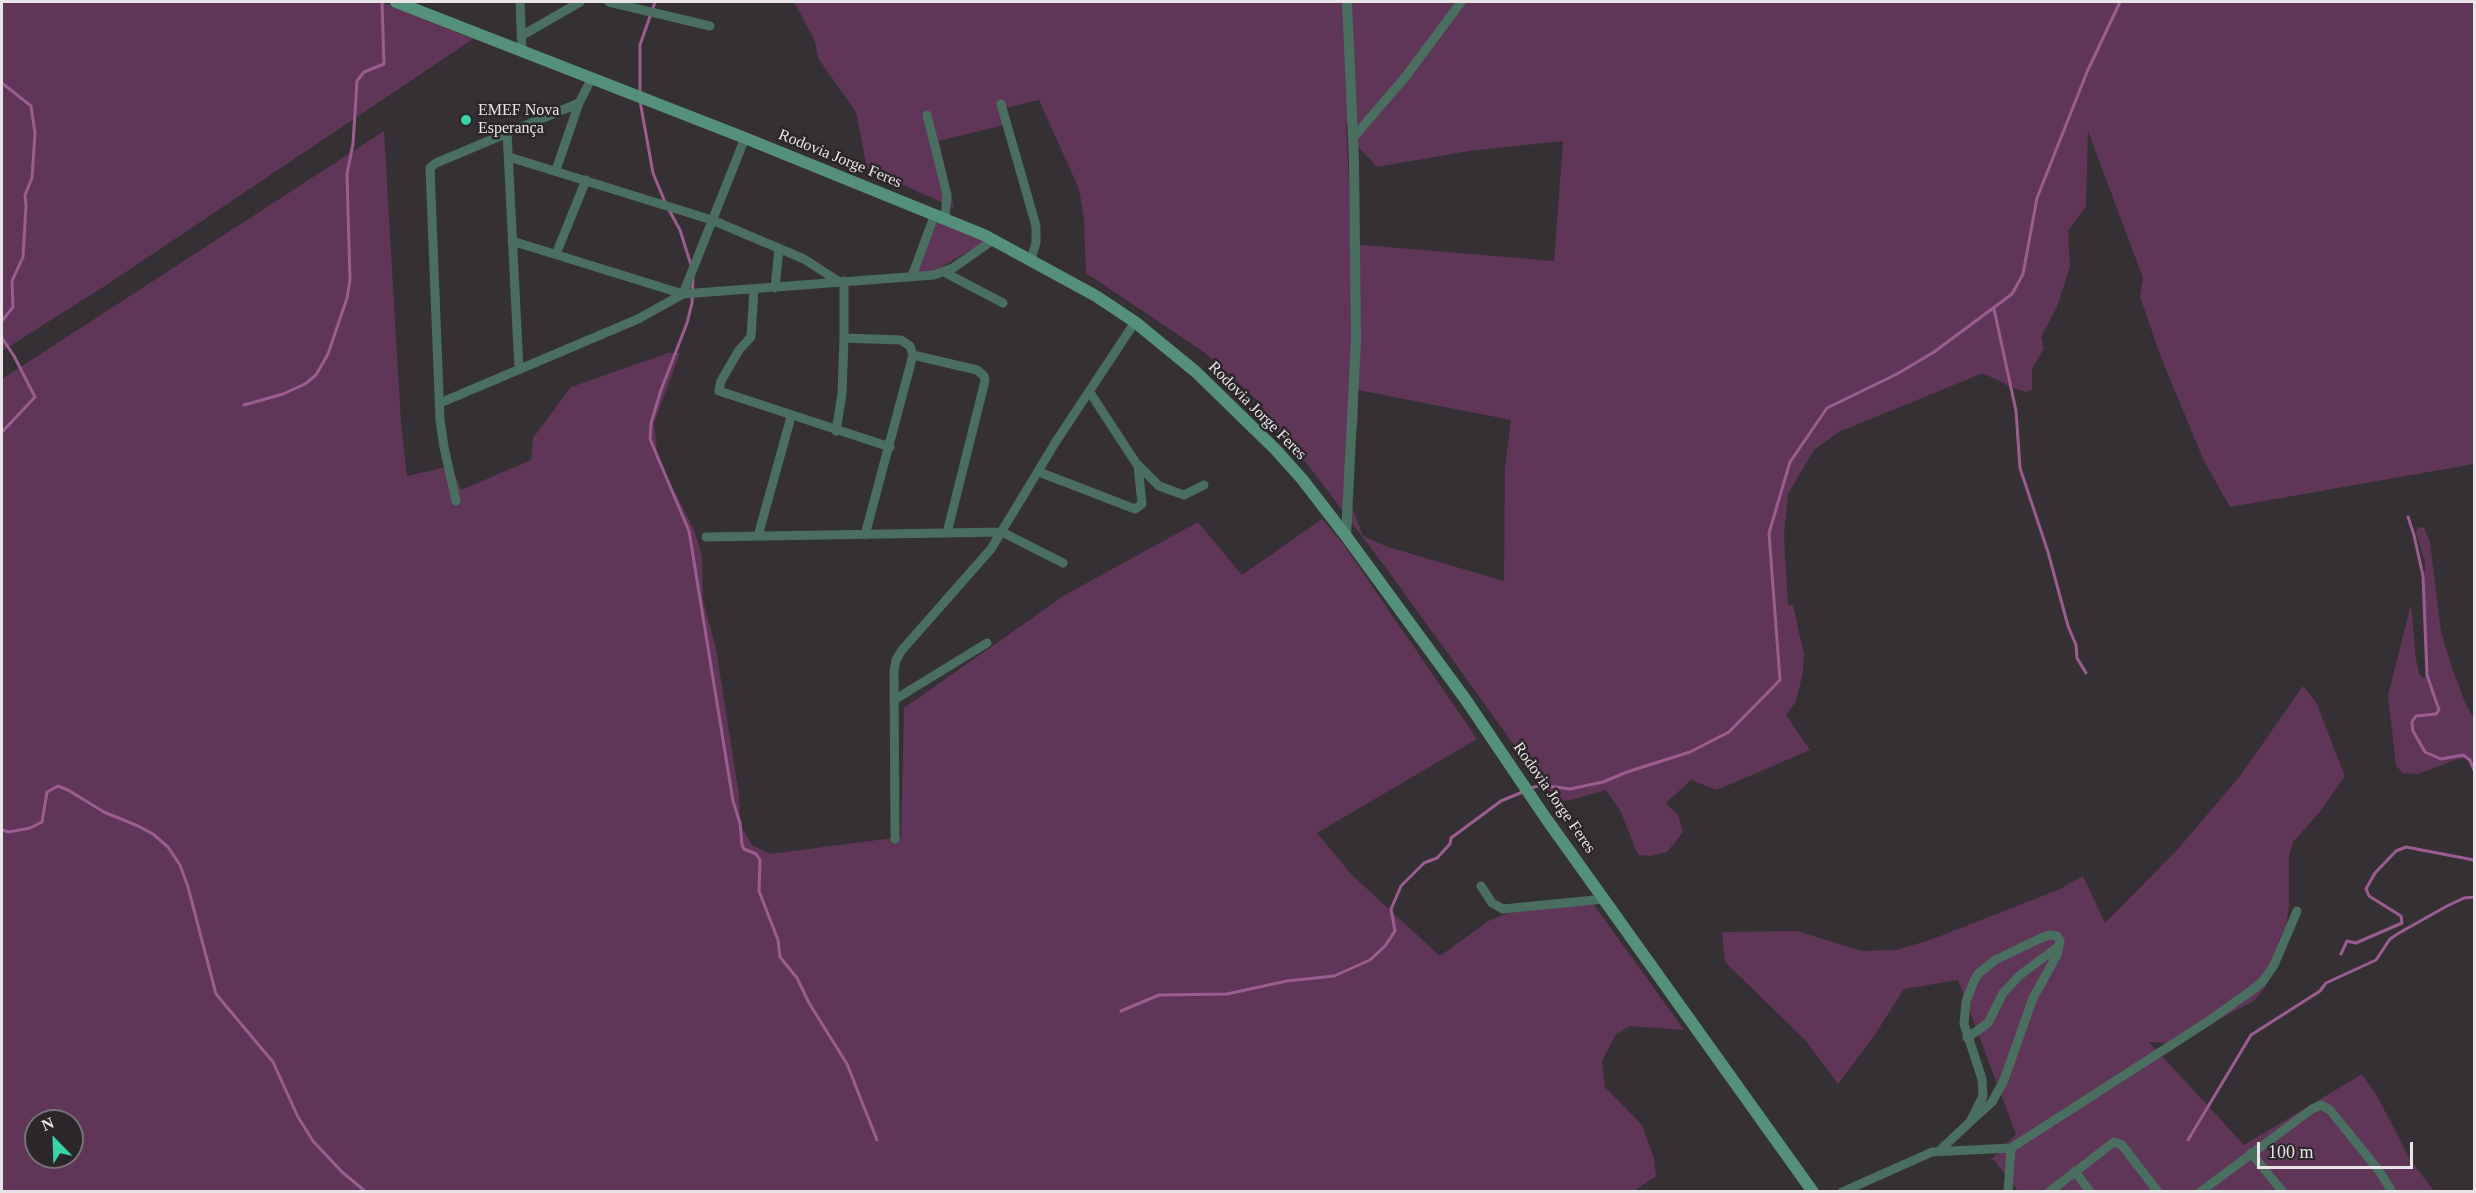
<!DOCTYPE html>
<meta charset="utf-8">
<style>
body{margin:0}
#map{position:relative;width:2476px;height:1193px;overflow:hidden;background:#353033;font-family:"Times New Roman",serif}
canvas{display:block}
.frame{position:absolute;inset:0;border:3px solid #e8e4e7;pointer-events:none}
.north{position:absolute;left:24px;top:1109px;width:60px;height:60px;box-sizing:border-box;background:#2b2629;border:2px solid #777275;border-radius:50%;rotate:337deg;font-size:16px;font-weight:700;line-height:24px;text-align:center;color:#e8e4e7}
.north::after{content:'';display:block;margin:auto;width:21px;height:27px;background:#38d4a6;clip-path:polygon(50% 0,100% 100%,50% 72%,0 100%)}
.scale{position:absolute;left:2257px;top:1142px;width:156px;height:27px;box-sizing:border-box;border:3px solid #e8e4e7;border-top:0;padding-left:8px;font-size:18px;line-height:21px;white-space:nowrap;color:#e8e4e7;-webkit-text-stroke:4px #2b2629;paint-order:stroke}
</style>
<div id="map">
<canvas width="2476" height="1193"></canvas>
<div class="frame"></div>
<div class="north">N</div>
<div class="scale">100 m</div>
</div>
<script>
const context = document.querySelector('canvas').getContext('2d');
context.lineJoin = 'round';
function paint(path, color) {
  context.fillStyle = color;
  context.fill(path, 'evenodd');
}
function poly(rows) {
  const path = new Path2D();
  for (const r of rows) {
    path.moveTo(r[0], r[1]);
    for (let i = 2; i < r.length; i += 2) path.lineTo(r[i], r[i + 1]);
  }
  return path;
}
function strokePath(path, color, width, dash) {
  context.strokeStyle = color;
  context.lineWidth = width;
  context.lineCap = dash ? 'butt' : 'round';
  context.setLineDash(dash || []);
  context.stroke(path);
}
function write(font, color, halo, rows, align = 'center') {
  context.font = font + ' "Times New Roman",serif';
  context.lineWidth = 5;
  context.setLineDash([]);
  context.textBaseline = 'middle';
  context.strokeStyle = halo;
  context.fillStyle = color;
  for (const [text, x, y, turn = 0] of rows) {
    context.save();
    context.translate(x, y);
    context.rotate((+turn || 0) * Math.PI / 180);
    context.textAlign = isNaN(turn) ? turn : align;
    if (halo) context.strokeText(text, 0, 0);
    context.fillText(text, 0, 0);
    context.restore();
  }
}
paint(poly([
 [2,2,381,2,473,39,105,286,2,351],
 [794,2,2474,2,2474,464,2230,507,2204,461,2162,360,2140,297,2143,278,2088,131,2086,206,2068,231,2070,267,2057,307,2041,337,2044,348,2032,369,2032,390,2026,392,2011,387,1983,373,1839,432,1814,450,1788,494,1784,535,1788,605,1793,605,1804,655,1803,672,1796,701,1786,715,1810,750,1717,790,1691,780,1666,803,1678,815,1683,832,1667,852,1651,856,1638,855,1621,812,1606,790,1571,800,1549,802,1538,787,1533,771,1389,572,1305,461,1272,426,1266,413,1254,397,1204,352,1086,273,1084,219,1079,189,1039,100,1006,108,1004,125,939,141,954,208,867,168,856,112,818,58,815,41],
 [1346,121,1354,142,1377,167,1469,151,1563,141,1554,261,1352,244],
 [1358,390,1511,420,1505,467,1504,581,1388,547,1363,536,1349,499,1351,459,1358,420],
 [384,131,401,424,407,476,451,466,461,490,531,460,533,438,571,387,668,353,680,353,654,423,658,459,694,530,702,556,703,600,716,649,739,795,740,825,752,845,770,854,901,837,904,708,1065,595,1198,522,1242,575,1322,519,1344,545,1477,739,1317,833,1352,875,1440,956,1490,920,1509,913,1592,902,1684,1030,1630,1026,1616,1034,1602,1061,1605,1087,1642,1125,1654,1159,1656,1176,1634,1191,2,1192,2,379],
 [36,1121,72,1121,72,1157,36,1157],
 [938,220,987,240,935,271,917,272],
 [2418,527,2424,528,2430,542,2441,632,2453,671,2467,707,2474,718,2474,773,2466,758,2458,759,2418,774,2403,773,2396,766,2388,695,2411,605,2416,660,2420,675,2423,678,2427,676,2423,609,2425,562,2416,533],
 [2303,686,2316,702,2345,776,2319,813,2293,842,2289,856,2289,905,2286,926,2279,940,2266,986,2255,1000,2194,1033,2174,1043,2149,1042,2244,1145,2362,1074,2376,1094,2411,1161,2434,1191,2018,1191,1994,1160,1991,1160,2016,1134,1958,980,1904,989,1874,1036,1838,1084,1806,1041,1725,962,1722,932,1797,931,1862,951,1896,950,1930,940,2060,889,2083,876,2105,923,2178,849,2240,776]
]), '#5f3657');
strokePath(poly([
 [2,83,31,106,35,133,32,178,25,195,26,206,23,257,12,281,13,307,2,321],
 [640,95,640,45,655,2],
 [640,101,653,173,665,202],
 [669,210,680,230,691,265],
 [693,278,692,303,687,323,661,390,651,423,650,439,689,531,733,801,740,823,742,845,744,849,756,854,760,860,759,891,778,940,780,957,797,978,809,1003,847,1064,877,1140],
 [1994,309,2016,411,2020,468,2048,552,2068,626,2076,645,2077,658,2086,673],
 [2,338,14,356,35,397,2,432],
 [244,405,283,394,305,384,316,375,328,354,347,298,350,280,347,174,353,144,357,81,364,72,384,64,382,2],
 [2408,517,2414,535,2423,576,2427,675,2439,710,2436,714,2416,716,2412,722,2413,731,2425,752,2441,759,2463,755,2470,760,2474,770],
 [1531,788,1541,785,1570,789,1603,782,1627,772,1690,752,1729,732,1780,680,1769,533,1790,462,1827,408,1897,374,1934,352,2012,294,2023,274,2037,198,2087,72,2120,2],
 [2,830,9,832,30,828,42,822,47,792,58,786,68,790,104,812,138,826,153,834,168,847,180,865,188,887,216,994,273,1062,298,1117,313,1141,342,1172,366,1192],
 [2341,954,2347,941,2356,943,2402,923,2401,916,2369,896,2366,889,2375,873,2396,851,2406,847,2474,860],
 [1121,1011,1159,995,1227,994,1287,981,1334,976,1370,960,1385,946,1395,931,1391,909,1401,886,1424,863,1437,858,1450,844,1451,838,1501,801,1525,791],
 [2188,1140,2251,1035,2320,991,2326,983,2376,960,2390,939,2399,933,2447,906,2464,898,2474,897]
]), '#9b5d90', 3);
strokePath(poly([
 [520,2,522,50],
 [609,2,710,26],
 [521,36,580,2],
 [1001,104,1036,226,1036,243,1031,259],
 [927,115,947,195,945,218],
 [507,132,519,369],
 [1353,138,1406,76,1461,2],
 [509,157,712,220,804,259,838,281],
 [556,170,579,103,592,78],
 [512,241,683,294,934,275,953,268,993,240],
 [556,254,586,180],
 [944,272,1003,303],
 [912,276,935,214],
 [844,281,844,338,901,340,910,346,913,355,977,370,984,376,985,381,947,533],
 [775,288,779,248],
 [754,289,751,337,739,350,721,381,719,391,890,447],
 [1089,391,1136,463,1159,486,1184,495,1204,485],
 [440,403,638,319,683,294,745,138],
 [836,431,842,394,844,338],
 [1039,472,1135,509,1142,504,1138,465],
 [456,501,444,447,440,420,430,168,436,163,579,103],
 [865,535,913,355],
 [758,536,791,417],
 [706,537,1002,532,1063,563],
 [894,700,987,643],
 [895,839,894,671,896,660,902,650,991,549,1055,443,1135,322],
 [1481,886,1492,903,1503,909,1605,899],
 [1967,1038,1988,1023,2003,993,2020,975,2059,946],
 [1939,1151,1970,1122,1983,1096,1982,1079,1964,1024,1966,1001,1974,981,1978,974,1995,960,2039,939,2049,935,2057,936,2060,941,2057,955,2033,998,2004,1080,1992,1102,1970,1122],
 [2251,1153,2283,1192],
 [2075,1171,2090,1192],
 [1842,1192,1932,1152,2011,1148,2207,1022,2255,988,2263,981,2274,965,2297,911],
 [2008,1192,2011,1148],
 [2049,1192,2114,1142,2122,1145,2158,1192],
 [2200,1192,2312,1109,2321,1105,2330,1110,2380,1172,2392,1192]
]), '#4a6e60', 9);
strokePath(poly([
 [1346,536,1356,340,1354,160,1347,2]
]), '#4a6e60', 10);
strokePath(poly([
 [396,2,745,138,984,235,1096,296,1135,322,1196,372,1276,450,1302,479,1346,536,1466,700,1545,817,1813,1192]
]), '#54907a', 12);
for (const [x, y, r, color] of [
 [466,120,6,"#38d4a6"]
]) {
  const dot = new Path2D();
  dot.arc(x, y, r, 0, 2 * Math.PI);
  context.fillStyle = color;
  context.fill(dot);
  strokePath(dot, '#2b2629', 2);
}
write('16px', '#e8e4e7', '#2b2629', [
 ["EMEF Nova",478,111],
 ["Esperança",478,129]
], 'left');
write('16px', '#e8e4e7', '#2b2629', [
 ["Rodovia Jorge Feres",840,159,22],
 ["Rodovia Jorge Feres",1257,411,45],
 ["Rodovia Jorge Feres",1554,798,55]
]);
</script>
